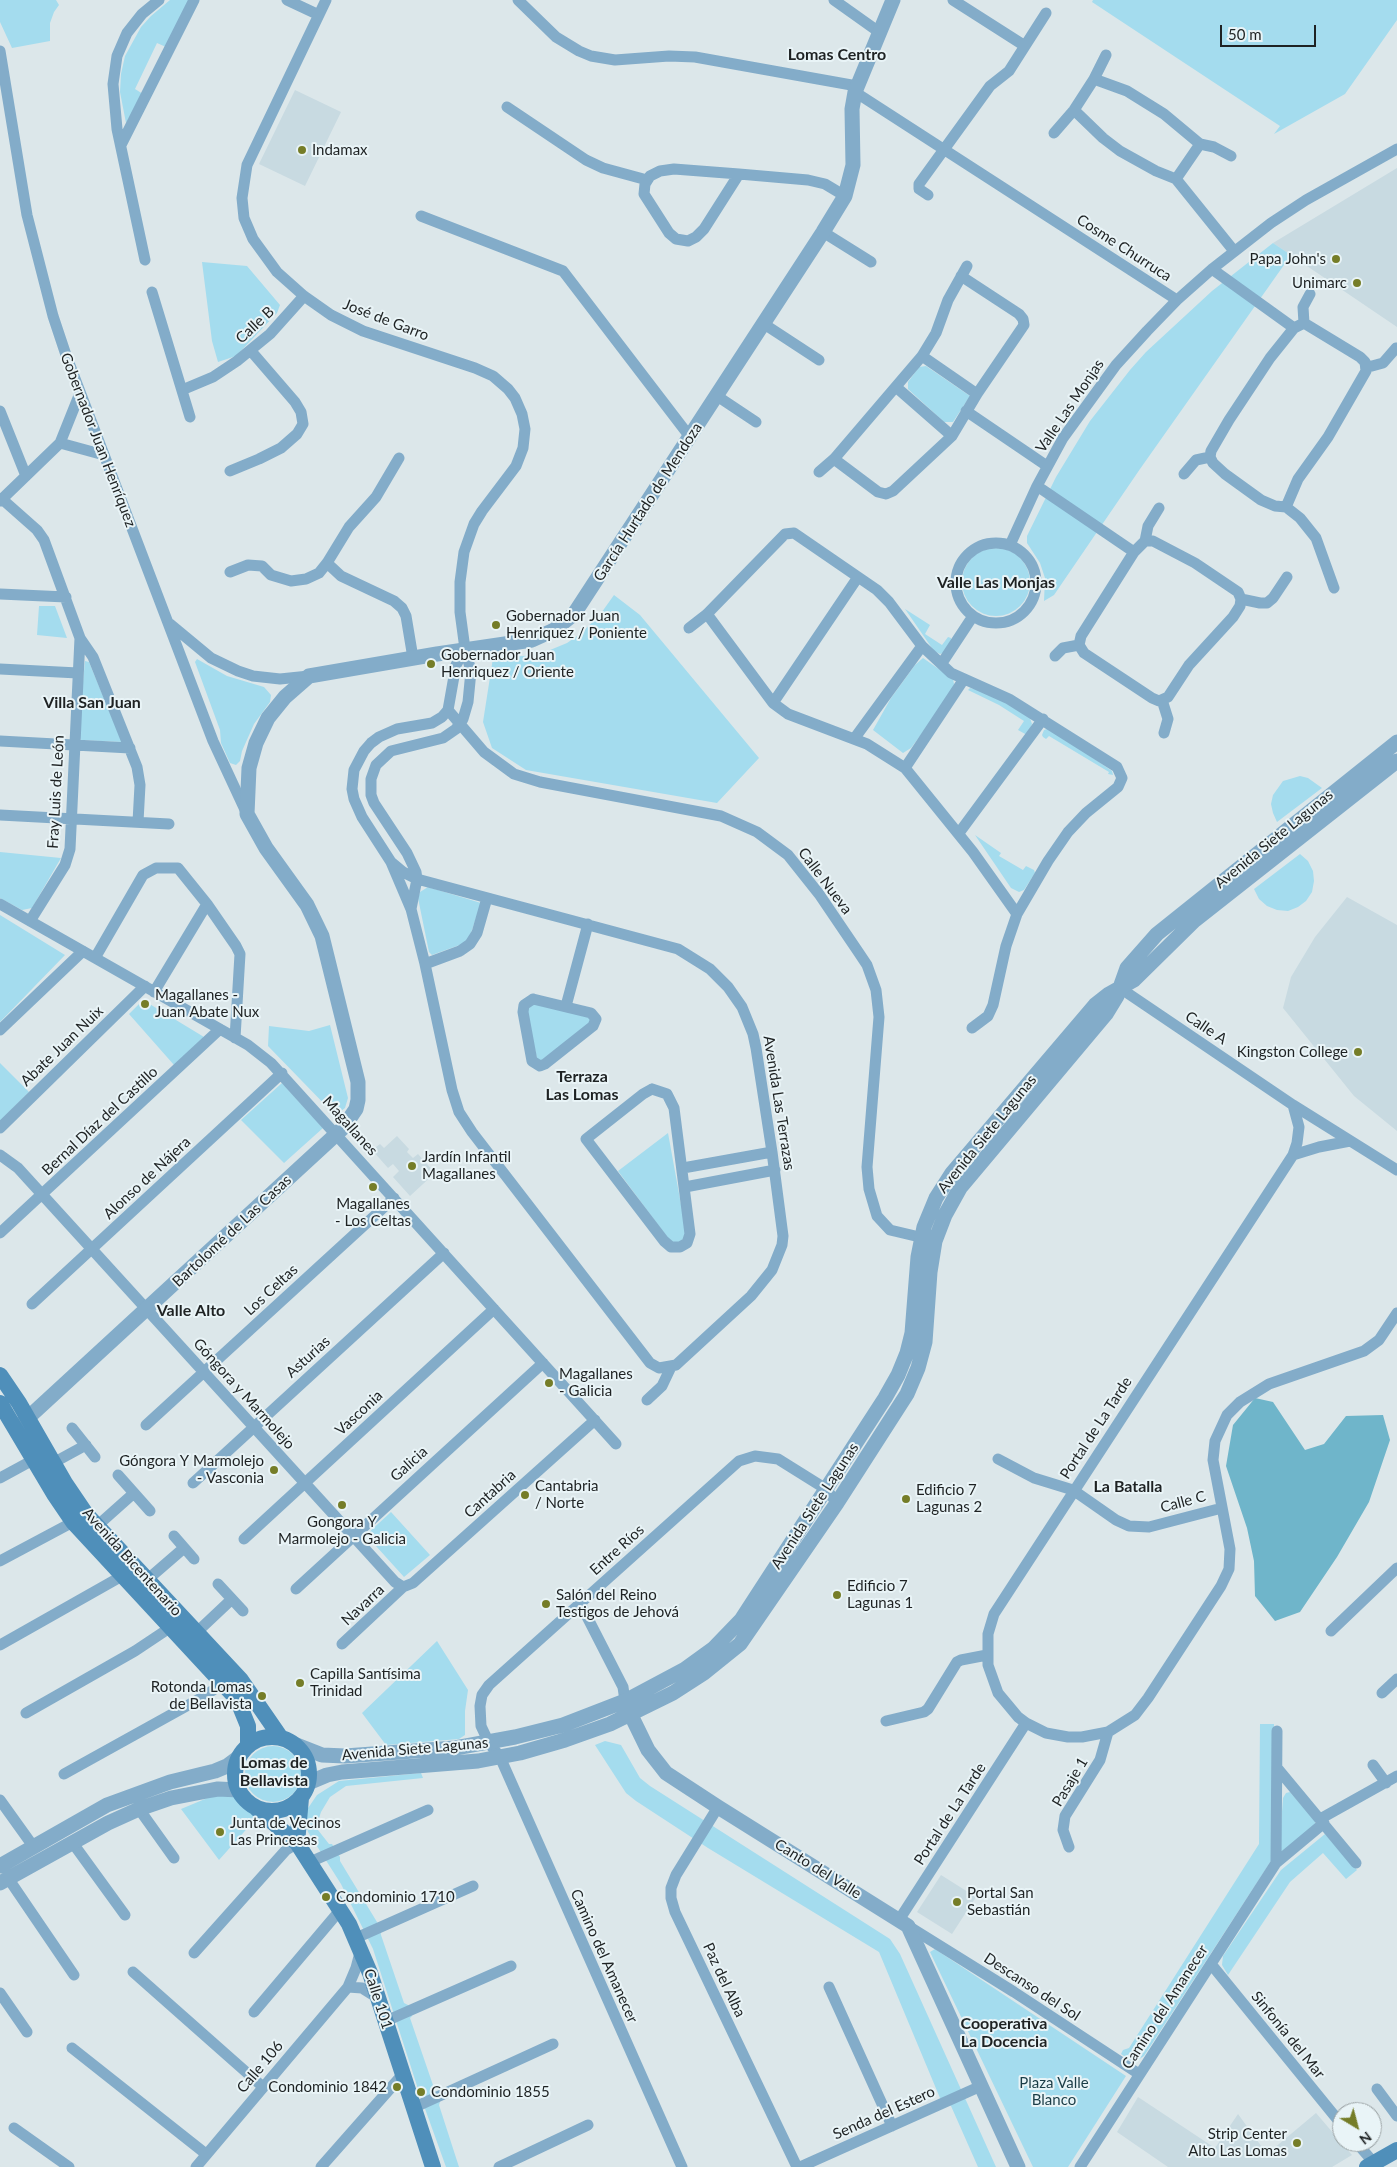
<!DOCTYPE html>
<meta charset="utf-8">
<style>
body{margin:0}
#map{position:relative;width:1397px;height:2167px;overflow:hidden;background:#dce7ea;font-family:Lato,sans-serif}
canvas{display:block}
.north{position:absolute;left:1332px;top:2102px;width:50px;height:50px;box-sizing:border-box;background:#e9f4f7;border:1px solid #98a0a2;border-radius:50%;rotate:143deg;font-size:14px;font-weight:700;line-height:20px;text-align:center;color:#1e2223}
.north::after{content:'';display:block;margin:auto;width:18px;height:22px;background:#757d28;clip-path:polygon(50% 0,100% 100%,50% 72%,0 100%)}
.scale{position:absolute;left:1220px;top:25px;width:96px;height:22px;box-sizing:border-box;border:2px solid #1e2223;border-top:0;padding-left:6px;font-size:15px;line-height:18px;white-space:nowrap;color:#1e2223;-webkit-text-stroke:4px #e9f4f7;paint-order:stroke}
</style>
<div id="map">
<canvas width="1397" height="2167"></canvas>
<div class="north">N</div>
<div class="scale">50 m</div>
</div>
<script>
const context = document.querySelector('canvas').getContext('2d');
context.lineJoin = 'round';
function paint(path, color) {
  context.fillStyle = color;
  context.fill(path, 'evenodd');
}
function poly(rows) {
  const path = new Path2D();
  for (const r of rows) {
    if (r.length === 3) {
      path.moveTo(r[0] + r[2], r[1]);
      path.arc(r[0], r[1], r[2], 0, 2 * Math.PI);
      continue;
    }
    path.moveTo(r[0], r[1]);
    for (let i = 2; i < r.length; i += 2) path.lineTo(r[i], r[i + 1]);
  }
  return path;
}
function strokePath(path, color, width, dash) {
  context.strokeStyle = color;
  context.lineWidth = width;
  context.lineCap = dash ? 'butt' : 'round';
  context.setLineDash(dash || []);
  context.stroke(path);
}
function write(font, color, halo, rows, align = 'center') {
  context.font = font + ' Lato,sans-serif';
  context.lineWidth = 4;
  context.setLineDash([]);
  context.textBaseline = 'middle';
  context.strokeStyle = halo;
  context.fillStyle = color;
  for (const [text, x, y, turn = 0] of rows) {
    context.save();
    context.translate(x, y);
    context.rotate((+turn || 0) * Math.PI / 180);
    context.textAlign = isNaN(turn) ? turn : align;
    if (halo) context.strokeText(text, 0, 0);
    context.fillText(text, 0, 0);
    context.restore();
  }
}
paint(poly([
 [295,90,341,112,305,186,259,164],
 [1397,168,1397,327,1273,243],
 [1347,897,1397,925,1397,1131,1354,1096,1283,1008,1291,977,1315,937],
 [397,1136,409,1149,407,1152,413,1158,418,1154,435,1173,410,1196,393,1177,399,1171,393,1164,388,1168,372,1150,380,1144,384,1148],
 [941,1875,976,1897,952,1934,917,1912],
 [1138,2097,1215,2148,1238,2114,1267,2154,1316,2113,1352,2155,1332,2167,1168,2167,1117,2132]
]), '#c8dae1');
paint(poly([
 [0,0,56,0,59,5,54,12,50,23,50,41,12,48,0,22],
 [170,0,189,0,166,47,157,43,135,89,143,94,126,123,120,92,121,74,125,56,141,27,151,16],
 [1093,0,1397,0,1397,20,1345,94,1274,134,1280,126,1092,2],
 [1273,243,1291,255,1140,469,1054,595,1044,601,1045,578,1040,563,1027,543,1027,536,1056,477,1090,421,1130,370,1146,352,1212,291],
 [202,262,247,266,280,305,277,313,236,356,218,362,212,341],
 [926,366,970,396,953,422,944,422,908,389,908,382,919,367],
 [996,582,34],
 [614,595,640,615,759,758,717,803,526,770,492,748,483,722,493,658,538,655,567,643,580,634,599,616],
 [39,606,55,606,67,638,37,635],
 [905,609,930,625,925,634,942,645,948,637,951,638,951,641,943,653,940,654,934,651],
 [923,658,953,679,954,684,953,688,926,728,911,748,903,753,873,730,891,698,915,665],
 [197,659,227,676,264,687,271,695,270,702,254,724,242,751,240,761,236,765,230,763,221,743,220,730,195,662],
 [85,661,89,662,122,742,81,740,78,734],
 [970,688,975,689,1011,704,1030,718,1032,724,1027,735,1018,730,1024,721,999,705,968,690],
 [1050,728,1112,771,1113,775,1108,774,1109,772,1049,736,1046,739,1043,737,1042,735,1044,730],
 [1300,776,1308,778,1322,788,1277,822,1273,813,1271,804,1273,795,1283,781],
 [975,835,1001,853,999,856,1023,870,1026,866,1034,870,1035,873,1024,890,1019,892,1011,888],
 [0,852,61,858,32,908,22,910,0,898],
 [1300,854,1308,861,1313,871,1314,881,1312,892,1306,901,1298,907,1288,911,1277,910,1267,906,1259,899,1254,889],
 [428,887,481,903,468,942,432,955,429,952,418,898,420,892],
 [0,915,65,955,0,1022],
 [143,1000,204,1037,174,1065,129,1014],
 [531,1003,592,1018,593,1021,538,1063,526,1009],
 [330,1025,348,1098,345,1108,337,1114,334,1114,268,1046,269,1026,309,1031],
 [0,1063,29,1092,0,1121],
 [282,1083,323,1128,284,1163,241,1120],
 [668,1133,686,1232,682,1241,676,1243,670,1241,618,1171],
 [391,1512,430,1555,404,1577,366,1535],
 [437,1641,468,1690,465,1711,465,1735,459,1739,386,1745,362,1713],
 [1260,1724,1274,1724,1273,1858,1144,2056,1138,2060,1130,2060,1121,2054,1123,2050,1129,2048,1259,1844],
 [605,1741,621,1745,640,1778,650,1786,890,1939,900,1954,996,2167,978,2167,951,2106,940,2098,879,1952,708,1848,636,1801,626,1793,595,1745],
 [273,1774,28],
 [421,1773,423,1778,346,1786,330,1797,321,1812,317,1824,318,1830,329,1844,332,1844,340,1857,340,1861,380,1927,381,1935,404,2003,408,2005,412,2016,410,2018,434,2088,440,2102,439,2105,459,2167,446,2167,419,2092,373,1949,341,1884,308,1832,304,1814,317,1795,339,1781],
 [1290,1792,1315,1821,1315,1824,1282,1854,1279,1853,1283,1798,1286,1793],
 [217,1794,235,1794,254,1813,252,1823,219,1860,181,1809],
 [1325,1834,1357,1870,1346,1879,1323,1853,1290,1882,1228,1975,1222,1965,1223,1956,1281,1870],
 [935,1949,1126,2076,1068,2167,1033,2167,930,1952]
]), '#a4dcee');
paint(poly([
 [1255,1398,1273,1402,1305,1450,1324,1444,1346,1416,1383,1415,1390,1440,1369,1502,1337,1557,1300,1612,1275,1621,1255,1596,1254,1561,1247,1528,1226,1466,1233,1425]
]), '#6fb5ca');
strokePath(poly([
 [287,0,319,15],
 [326,0,247,165,242,198,244,218,253,239,277,272,304,296,331,315,363,331,475,368,493,376,508,389,515,398,522,414,525,429,523,448,516,466,482,511,474,524,464,552,460,582,460,612,465,649,471,671,468,702,463,719,456,729,443,738,391,751,376,765,371,779,371,795,374,803,407,853,416,872,417,879,411,909],
 [518,0,556,37,579,51,591,56,615,60,669,56,695,57,857,86],
 [834,0,879,32],
 [953,0,1025,46],
 [0,51,27,215,53,316,66,355,213,741,246,812],
 [1094,79,1127,91,1164,114,1200,144,1214,147,1231,156],
 [855,92,1177,300],
 [507,107,586,160,603,168,647,180],
 [1074,110,1103,138,1120,151,1156,171,1176,179,1234,251],
 [1054,133,1074,110,1094,79,1106,55],
 [121,145,194,0],
 [739,174,704,229,696,237,688,241,676,239,669,233,644,194,645,184,650,176,660,171,674,169,739,174,808,180,825,184,845,196],
 [1176,179,1200,144],
 [928,195,919,189,919,184,990,86,1009,71,1046,13],
 [421,216,563,271,690,437],
 [823,232,871,262],
 [145,260,117,129,113,84,117,56,127,33,142,14,159,0],
 [1212,269,1294,328],
 [152,292,190,417],
 [1304,323,1303,307,1310,294],
 [764,324,819,360],
 [922,356,977,394],
 [1366,366,1372,366,1383,363,1396,348],
 [896,387,952,436],
 [182,390,213,377,237,361,270,334,304,296],
 [717,396,756,422],
 [0,411,26,476],
 [966,411,1047,466],
 [60,443,104,455],
 [834,459,878,492,886,494,893,491,952,436,977,394,1024,325,1023,319,1019,314,961,276],
 [230,471,259,459,281,448,297,434,303,424,301,412,295,402,251,351],
 [819,472,834,459,922,356,936,333,948,300,967,266],
 [1184,474,1196,460,1210,457],
 [1037,486,1134,552],
 [2,499,37,530,44,540,80,638,70,849,65,865,30,921],
 [0,501,60,443,80,393],
 [1286,507,1298,479,1328,437,1366,371,1365,362,1360,357,1304,323,1294,328,1270,358,1229,420,1211,451,1210,457,1213,463,1225,474,1261,500,1275,506,1286,507,1300,518,1316,538,1334,588],
 [1145,541,1153,541,1195,563,1238,592,1241,599,1240,606,1233,617,1189,665,1168,697,1159,701,1152,698,1084,653,1079,645,1081,636,1134,552,1145,541],
 [1145,541,1148,526,1159,508],
 [996,583,40],
 [1010,545,1037,486,1063,438,1116,365,1147,331,1177,300,1212,269,1271,223,1306,200,1397,149],
 [327,563,341,576,394,601,402,608,406,616,413,658],
 [230,572,248,565,262,566,271,575,291,581,306,579,319,573,327,563,349,527,376,497,399,458],
 [0,594,66,597],
 [1241,599,1260,603,1267,603,1273,598,1287,577],
 [707,614,773,703,788,714,867,744,905,768,973,852,1017,914],
 [170,624,211,658,238,671,253,676,280,679,309,676],
 [689,628,707,614,785,534,794,533,877,590,889,602,922,646,951,673,1009,699,1117,767,1122,778,1118,787,1086,813,1068,832,1048,861,1017,914,1006,946,993,1005,988,1016,972,1028],
 [80,638,93,657,137,767,140,785,138,822],
 [1055,656,1063,648,1079,645],
 [942,663,973,616],
 [0,669,78,673],
 [1162,700,1168,719,1164,733],
 [773,703,858,577],
 [448,710,484,752,514,774,540,782,721,816,757,832,788,855,819,894,859,953,867,965,876,990,879,1017,867,1167,869,1189,877,1216,890,1230,928,1239],
 [854,739,922,646],
 [0,741,130,748],
 [905,768,964,679],
 [0,815,169,824],
 [959,833,1043,719],
 [391,862,403,872,417,879,678,949,710,969,728,987,742,1007,753,1034,756,1048,772,1152,783,1236,782,1245,772,1270,751,1296,676,1365,659,1368,650,1363,472,1132,459,1112,452,1090,425,964,411,909,391,862,362,817,354,799,352,789,354,770,364,751,371,743,379,737,397,729,432,723,442,717,448,710,456,665,465,649],
 [0,904,248,1045,271,1063,616,1444],
 [95,958,143,875,156,868,178,868,207,904,236,946,240,954,235,1038],
 [425,964,460,951,470,944,477,933,487,898],
 [1120,988,1293,1105,1397,1170],
 [154,992,207,904],
 [533,999,591,1013,596,1019,593,1026,545,1064,540,1066,532,1061,523,1012,524,1005,533,999],
 [566,1006,588,924],
 [0,1030,83,951],
 [652,1089,667,1094,674,1108,690,1234,687,1243,680,1247,671,1247,664,1241,586,1139,643,1094,652,1089],
 [1293,1105,1299,1127,1297,1143,1293,1155,994,1614,988,1634,988,1665,998,1693,1018,1717,1026,1723,1046,1733,1068,1737,1082,1737,1108,1732,1135,1715,1148,1698,1221,1586,1229,1569,1230,1549,1213,1460,1215,1441,1227,1415,1240,1402,1269,1384,1364,1351,1379,1340,1397,1313],
 [0,1128,145,986],
 [0,1155,18,1168,395,1582,403,1587],
 [1293,1155,1319,1147,1350,1141],
 [683,1168,772,1152],
 [685,1187,775,1170],
 [0,1233,220,1029],
 [32,1304,282,1073],
 [647,1400,662,1386,671,1367],
 [146,1425,394,1198],
 [72,1428,95,1457],
 [998,1459,1034,1478,1073,1490,1116,1520,1129,1526,1149,1527,1222,1508],
 [53,1463,86,1445],
 [118,1475,150,1511],
 [0,1478,33,1460],
 [193,1483,444,1253],
 [97,1526,134,1493],
 [174,1536,194,1559],
 [244,1539,494,1309],
 [0,1561,73,1522],
 [147,1580,184,1548],
 [218,1584,243,1611],
 [296,1589,543,1363],
 [580,1603,623,1687,625,1701],
 [1331,1631,1397,1568],
 [197,1632,232,1599],
 [342,1644,403,1587,413,1583,595,1420],
 [0,1645,122,1576],
 [1382,1693,1397,1679],
 [26,1713,135,1651,171,1627],
 [886,1721,924,1712,928,1709,957,1662,961,1660,987,1655],
 [1373,1765,1386,1783],
 [1278,1769,1356,1863],
 [64,1774,201,1698,224,1683],
 [0,1800,33,1846],
 [718,1807,676,1875,671,1888,671,1898,675,1912,797,2167],
 [139,1809,174,1858],
 [1320,1819,1397,1776],
 [72,1842,125,1915],
 [1069,1847,1063,1830,1065,1816,1100,1760,1108,1732],
 [310,1862,428,1810],
 [1276,1863,1277,1731],
 [8,1878,74,1975],
 [899,1920,1026,1723],
 [908,1926,1014,1992,1139,2074],
 [356,1938,473,1886],
 [194,1953,286,1850,297,1843],
 [1211,1964,1342,2125],
 [133,1972,263,2087],
 [348,1987,362,1988,378,1998],
 [829,1987,892,2126],
 [0,1993,27,2032],
 [254,2012,341,1909],
 [386,2021,511,1966],
 [72,2048,206,2154],
 [1377,2089,1397,2116],
 [413,2108,553,2044],
 [14,2128,69,2167],
 [1356,2142,1374,2163],
 [196,2167,348,1987,356,1968,361,1949],
 [321,2167,403,2074],
 [499,2167,588,2125],
 [682,2167,500,1757,489,1743,481,1726,480,1706,482,1695,489,1685,739,1461,755,1456,778,1459,826,1489,837,1503],
 [800,2167,981,2086],
 [1080,2167,1276,1863,1324,1823]
]), '#83acc9', 11);
strokePath(poly([
 [18,1427,343,1128,356,1109,358,1100,358,1082,322,936,307,905,266,848,247,814,249,768,256,743,268,718,285,697,309,676,437,654,532,640,554,630,574,614,823,232,845,196,853,165,852,109,855,92,893,0],
 [627,1707,648,1750,666,1773,718,1807,908,1926,1018,2167],
 [294,1744,322,1755,345,1756,455,1748,515,1737,563,1725,625,1701,685,1669,714,1648,741,1620,885,1398,898,1375,907,1353,912,1333,918,1257,924,1227,936,1198,952,1173,1095,1005,1109,994,1134,980,1195,920,1397,761],
 [308,1783,327,1775,342,1772,478,1761,520,1753,565,1740,610,1724,673,1693,704,1673,740,1644,837,1503,907,1394,918,1368,925,1342,930,1272,935,1241,945,1215,960,1188,1106,1014,1117,996,1127,968,1157,934,1397,742],
 [0,1866,107,1805,170,1782,215,1771,227,1766,239,1757],
 [0,1883,108,1823,139,1809,171,1798,207,1791,218,1789,239,1790]
]), '#83acc9', 15);
strokePath(poly([
 [0,1375,19,1403,65,1483,86,1514,241,1680,281,1738],
 [0,1403,54,1494,73,1522,237,1699,248,1726,248,1746],
 [272,1774,37],
 [257,1809,297,1843,349,1924,370,1973,433,2167],
 [297,1843,301,1798],
 [1367,2167,1397,2150]
]), '#4f8fba', 16);
for (const [x, y, r, color] of [
 [302,150,5,"#757d28"],
 [1336,259,5,"#757d28"],
 [1357,283,5,"#757d28"],
 [496,625,5,"#757d28"],
 [431,664,5,"#757d28"],
 [145,1004,5,"#757d28"],
 [1358,1052,5,"#757d28"],
 [412,1166,5,"#757d28"],
 [373,1187,5,"#757d28"],
 [549,1383,5,"#757d28"],
 [274,1470,5,"#757d28"],
 [525,1495,5,"#757d28"],
 [906,1499,5,"#757d28"],
 [342,1505,5,"#757d28"],
 [837,1595,5,"#757d28"],
 [546,1604,5,"#757d28"],
 [300,1683,5,"#757d28"],
 [262,1696,5,"#757d28"],
 [220,1832,5,"#757d28"],
 [326,1897,5,"#757d28"],
 [957,1902,5,"#757d28"],
 [397,2087,5,"#757d28"],
 [421,2092,5,"#757d28"],
 [1297,2143,5,"#757d28"]
]) {
  const dot = new Path2D();
  dot.arc(x, y, r, 0, 2 * Math.PI);
  context.fillStyle = color;
  context.fill(dot);
  strokePath(dot, '#e9f4f7', 2);
}
write('15px', '#1e2223', '#e9f4f7', [
 ["Indamax",312,150],
 ["Papa John's",1326,259,"right"],
 ["Unimarc",1347,283,"right"],
 ["Gobernador Juan",506,616],
 ["Henriquez / Poniente",506,633],
 ["Gobernador Juan",441,655],
 ["Henriquez / Oriente",441,672],
 ["Magallanes -",155,995],
 ["Juan Abate Nux",155,1012],
 ["Kingston College",1348,1052,"right"],
 ["Jardín Infantil",422,1157],
 ["Magallanes",422,1174],
 ["Magallanes",373,1204,"center"],
 ["- Los Celtas",373,1221,"center"],
 ["Magallanes",559,1374],
 ["- Galicia",559,1391],
 ["Góngora Y Marmolejo",264,1461,"right"],
 ["- Vasconia",264,1478,"right"],
 ["Cantabria",535,1486],
 ["/ Norte",535,1503],
 ["Edificio 7",916,1490],
 ["Lagunas 2",916,1507],
 ["Gongora Y",342,1522,"center"],
 ["Marmolejo - Galicia",342,1539,"center"],
 ["Edificio 7",847,1586],
 ["Lagunas 1",847,1603],
 ["Salón del Reino",556,1595],
 ["Testigos de Jehová",556,1612],
 ["Capilla Santísima",310,1674],
 ["Trinidad",310,1691],
 ["Rotonda Lomas",252,1687,"right"],
 ["de Bellavista",252,1704,"right"],
 ["Junta de Vecinos",230,1823],
 ["Las Princesas",230,1840],
 ["Portal San",967,1893],
 ["Sebastián",967,1910],
 ["Condominio 1710",336,1897],
 ["Condominio 1842",387,2087,"right"],
 ["Condominio 1855",431,2092],
 ["Strip Center",1287,2134,"right"],
 ["Alto Las Lomas",1287,2151,"right"]
], 'left');
write('15px', '#1e2223', '#e9f4f7', [
 ["Cosme Churruca",1124,248,33],
 ["José de Garro",386,320,21],
 ["Calle B",255,325,-43],
 ["Valle Las Monjas",1070,406,-56],
 ["Gobernador Juan Henríquez",98,440,69],
 ["García Hurtado de Mendoza",648,502,-57],
 ["Fray Luis de León",56,792,-87],
 ["Avenida Siete Lagunas",1274,839,-39],
 ["Calle Nueva",825,881,53],
 ["Calle A",1206,1028,34],
 ["Abate Juan Nuix",62,1046,-44],
 ["Avenida Las Terrazas",779,1103,81],
 ["Bernal Díaz del Castillo",100,1121,-43],
 ["Magallanes",350,1126,48],
 ["Avenida Siete Lagunas",987,1134,-51],
 ["Alonso de Nájera",147,1178,-43],
 ["Bartolomé de Las Casas",232,1231,-43],
 ["Los Celtas",271,1290,-43],
 ["Asturias",308,1357,-42],
 ["Góngora y Marmolejo",244,1394,48],
 ["Vasconia",359,1413,-43],
 ["Portal de La Tarde",1096,1428,-57],
 ["Galicia",409,1464,-42],
 ["Cantabria",490,1494,-42],
 ["Calle C",1183,1502,-15],
 ["Avenida Siete Lagunas",815,1506,-57],
 ["Entre Ríos",617,1550,-42],
 ["Avenida Bicentenario",132,1562,48],
 ["Navarra",363,1605,-43],
 ["Avenida Siete Lagunas",415,1749,-5],
 ["Pasaje 1",1070,1782,-59],
 ["Portal de La Tarde",950,1814,-57],
 ["Canto del Valle",818,1869,32],
 ["Camino del Amanecer",604,1956,66],
 ["Paz del Alba",724,1980,65],
 ["Descanso del Sol",1032,1987,33],
 ["Calle 101",378,1999,72],
 ["Camino del Amanecer",1165,2007,-57],
 ["Sinfonía del Mar",1288,2035,51],
 ["Calle 106",260,2067,-50],
 ["Senda del Estero",884,2113,-24]
]);
write('15px', '#1b3d47', '#e9f4f7', [
 ["Plaza Valle",1054,2083],
 ["Blanco",1054,2100]
]);
write('bold 16px', '#1e2223', '#e9f4f7', [
 ["Lomas Centro",837,55],
 ["Valle Las Monjas",996,583],
 ["Villa San Juan",92,703],
 ["Terraza",582,1077],
 ["Las Lomas",582,1095],
 ["Valle Alto",191,1311],
 ["La Batalla",1128,1487],
 ["Lomas de",274,1763],
 ["Bellavista",274,1781],
 ["Cooperativa",1004,2024],
 ["La Docencia",1004,2042]
]);
</script>
